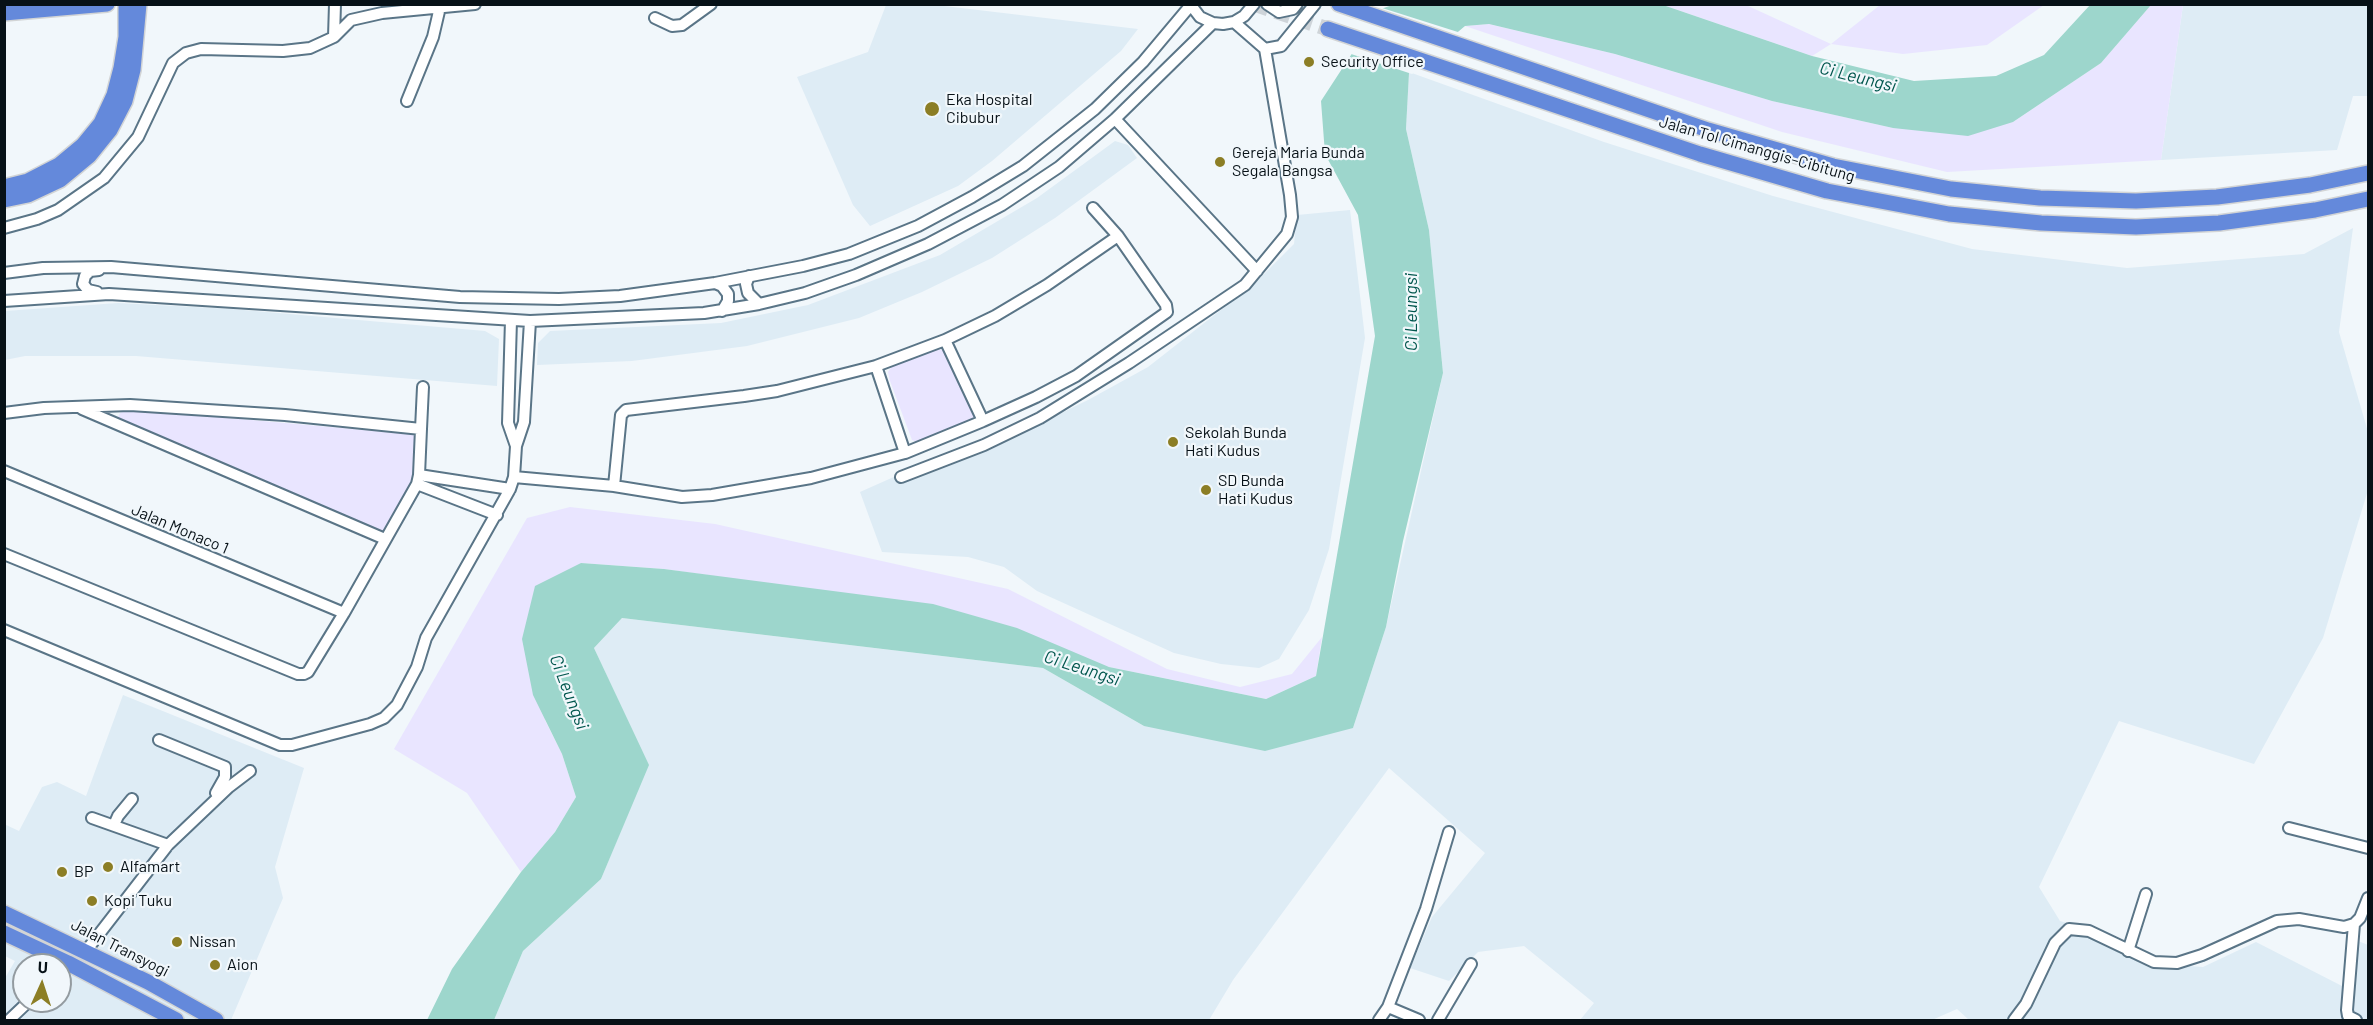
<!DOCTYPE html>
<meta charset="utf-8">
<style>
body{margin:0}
#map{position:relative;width:2373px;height:1025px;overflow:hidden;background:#f1f7fb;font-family:Barlow,sans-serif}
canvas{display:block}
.frame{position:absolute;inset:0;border:6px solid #071117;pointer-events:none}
.north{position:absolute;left:12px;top:953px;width:60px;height:60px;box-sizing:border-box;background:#f1f7fb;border:2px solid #939ba0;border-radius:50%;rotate:3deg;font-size:16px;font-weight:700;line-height:24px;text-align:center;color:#071117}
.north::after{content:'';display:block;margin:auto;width:21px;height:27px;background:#8c7e25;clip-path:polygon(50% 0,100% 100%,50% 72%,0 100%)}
</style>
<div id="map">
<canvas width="2373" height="1025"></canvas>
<div class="frame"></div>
<div class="north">U</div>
</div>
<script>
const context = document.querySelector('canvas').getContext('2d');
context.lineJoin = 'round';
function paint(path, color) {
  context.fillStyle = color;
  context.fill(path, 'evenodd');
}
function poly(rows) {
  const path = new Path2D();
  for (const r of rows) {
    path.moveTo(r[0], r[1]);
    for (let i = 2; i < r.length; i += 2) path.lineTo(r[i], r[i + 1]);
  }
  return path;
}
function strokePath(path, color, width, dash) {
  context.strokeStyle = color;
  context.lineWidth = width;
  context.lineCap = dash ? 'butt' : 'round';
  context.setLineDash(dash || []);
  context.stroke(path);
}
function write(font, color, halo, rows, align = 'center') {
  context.font = font + ' Barlow,sans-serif';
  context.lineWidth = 4.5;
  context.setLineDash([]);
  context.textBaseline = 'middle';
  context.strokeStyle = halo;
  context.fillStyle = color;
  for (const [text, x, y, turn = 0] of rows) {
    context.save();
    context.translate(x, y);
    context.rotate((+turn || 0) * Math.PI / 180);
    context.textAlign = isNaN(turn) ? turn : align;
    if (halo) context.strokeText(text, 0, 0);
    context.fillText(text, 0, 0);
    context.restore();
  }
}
paint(poly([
 [886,5,936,5,1138,29,1121,51,992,161,958,186,870,226,853,205,797,77,868,52],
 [2183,5,2368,5,2368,96,2353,96,2337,150,2161,160],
 [1409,72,1604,142,1773,196,1972,249,2127,268,2304,254,2353,228,2339,332,2368,432,2368,490,2323,638,2254,764,2119,721,2039,887,2060,921,2117,938,2160,964,2203,967,2256,942,2342,986,2358,941,2368,945,2368,1020,1969,1020,1957,1009,1932,1020,1580,1020,1594,1003,1524,946,1478,952,1449,981,1410,968,1432,917,1485,853,1389,768,1233,980,1209,1020,494,1020,523,951,601,879,648,765,594,648,622,618,1043,668,1144,726,1353,728,1386,627,1443,373,1429,230,1406,129],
 [1115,141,1128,145,1137,158,1055,218,992,258,922,292,859,318,747,346,632,361,537,365,538,343,550,331,721,323,808,305,940,255,1037,198],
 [1350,210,1365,338,1329,549,1309,610,1279,659,1259,668,1221,664,1174,653,1037,591,1004,567,968,557,882,552,860,492,905,472,1024,431,1088,400,1148,367,1254,284,1294,244,1297,215],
 [118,303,232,309,485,331,499,339,497,386,136,356,25,356,5,360,5,311],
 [123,695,304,768,275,867,283,898,231,1020,5,1020,5,978,15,961,5,956,4,824,19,831,42,787,57,782,86,796],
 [24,965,60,965,60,1001,24,1001]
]), '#deecf5');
paint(poly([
 [1663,5,1746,5,1831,44,1880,5,2044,5,1987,45,1903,54,1831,44,1812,56],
 [2151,5,2183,5,2161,160,1947,172,1782,132,1465,26,1489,24,1615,54,1772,101,1893,128,2013,122,2101,63],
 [935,349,944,350,949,354,975,412,975,419,919,443,912,440,890,381,888,372,892,366],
 [128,409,409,434,416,436,418,472,384,533,120,425,118,417,120,413],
 [570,507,715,524,1008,589,1167,669,1240,687,1292,674,1322,637,1316,676,1266,699,1109,667,756,582,664,569,581,563,545,720,562,754,576,797,555,832,521,872,467,793,394,749,527,518]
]), '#e9e5ff');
paint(poly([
 [1395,4,1663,5,1812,56,1914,81,1996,76,2044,55,2090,5,2151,5,2101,63,2013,122,1968,136,1893,128,1772,101,1615,54,1489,24,1465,26,1409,73,1406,129,1429,230,1443,373,1403,541,1386,627,1353,728,1265,751,1144,726,1043,668,622,618,594,648,649,765,601,879,523,951,494,1020,427,1020,452,969,521,872,555,832,576,797,562,754,533,695,522,639,535,586,581,563,664,569,933,604,1017,628,1109,667,1266,699,1316,676,1375,336,1358,215,1325,154,1321,101,1381,9]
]), '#9dd6cc');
paint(poly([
 [1379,7,1461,33,1412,74,1348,53]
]), '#f1f7fb');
strokePath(poly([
 [1254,4,1328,29]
]), '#ced4d9', 15, [15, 8]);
const minor = poly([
 [1190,4,1200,17,1213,23,1223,24,1234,22,1244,16,1254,4],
 [1267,4,1279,12,1293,9,1297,4],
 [655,18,672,26,682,25,711,4],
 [334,37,351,20,382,13,475,4],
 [1265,49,1281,46,1315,4],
 [407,101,433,37,440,7],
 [1115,119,1257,271],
 [4,228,37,219,58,210,104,178,138,137,173,63,186,53,201,49,283,51,310,48,334,37,335,4],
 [4,273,43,268,111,267,460,297,559,299,620,296,715,283,803,266,849,254,918,226,972,197,1023,166,1095,109,1143,62,1190,6],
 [749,276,746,284,748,293,759,304],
 [715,283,722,286,728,294,728,301,722,311],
 [97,292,88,290,83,284,85,276,90,271,99,270],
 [4,301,109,294,530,321,704,313,759,304,805,293,856,275,928,244,1002,205,1059,167,1115,119,1213,23],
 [511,320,508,423,516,446],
 [945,340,983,421],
 [876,366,905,453],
 [82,409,385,539],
 [4,413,44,408,130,405,285,415,421,429,419,475,417,484,344,613,308,672,304,674,298,674,4,554],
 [421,429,423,387],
 [4,471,344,613],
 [419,475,510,489],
 [514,477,614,486,682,497,712,495,811,478,905,453,983,421,1036,397,1076,376,1167,312,1166,305,1118,236,1093,208],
 [901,477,984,445,1040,418,1129,363,1245,285,1287,234,1292,217,1290,195,1265,49,1234,22],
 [417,484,497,515],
 [614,486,621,415,626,410,744,396,777,391,876,366,945,340,995,316,1047,285,1118,236],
 [4,630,280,745,292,745,370,724,384,718,397,705,417,667,426,638,510,489,514,477,516,446,524,422,530,321],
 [159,740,225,767,225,777,216,793],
 [92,818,168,845],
 [114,825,118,816,132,799],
 [2289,828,2368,848],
 [2354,924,2347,1010,2348,1016,2356,1020],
 [86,951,168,845,229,787,250,771],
 [2128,951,2146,894],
 [1388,1007,1419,1020],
 [9,1020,29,1001],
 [1379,1020,1388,1007,1426,909,1449,832],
 [1438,1020,1471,964],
 [2014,1020,2026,1004,2055,943,2069,929,2089,931,2154,962,2177,963,2202,955,2277,921,2299,919,2344,927,2354,924,2360,918,2368,898]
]);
const highway = poly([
 [1339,4,1708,130,1833,166,1951,189,2040,198,2136,201,2217,197,2310,185,2368,173],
 [4,13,107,4],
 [1328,29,1700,154,1827,191,1949,214,2041,223,2136,227,2219,223,2315,210,2368,199],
 [4,187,28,181,59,165,83,145,101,123,114,95,121,68,126,37,126,4],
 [4,200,28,195,60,180,89,156,110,130,125,101,133,70,139,4],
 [4,913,148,982,216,1020],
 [4,933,68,963,176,1020]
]);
strokePath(minor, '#5a7587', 14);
strokePath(highway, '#d2d4d5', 18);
strokePath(minor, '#fff', 10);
strokePath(highway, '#6489db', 15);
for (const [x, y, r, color] of [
 [1309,62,6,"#8c7e25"],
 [932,109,8,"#8c7e25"],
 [1220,162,6,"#8c7e25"],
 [1173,442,6,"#8c7e25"],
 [1206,490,6,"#8c7e25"],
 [108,867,6,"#8c7e25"],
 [62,872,6,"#8c7e25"],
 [92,901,6,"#8c7e25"],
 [177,942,6,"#8c7e25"],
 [215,965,6,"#8c7e25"]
]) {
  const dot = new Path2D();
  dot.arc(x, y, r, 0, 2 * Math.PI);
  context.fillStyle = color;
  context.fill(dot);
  strokePath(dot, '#f1f7fb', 2);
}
write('16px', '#071117', '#f1f7fb', [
 ["Security Office",1321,62],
 ["Eka Hospital",946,100],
 ["Cibubur",946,118],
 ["Gereja Maria Bunda",1232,153],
 ["Segala Bangsa",1232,171],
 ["Sekolah Bunda",1185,433],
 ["Hati Kudus",1185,451],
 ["SD Bunda",1218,481],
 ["Hati Kudus",1218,499],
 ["Alfamart",120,867],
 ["BP",74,872],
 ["Kopi Tuku",104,901],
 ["Nissan",189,942],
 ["Aion",227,965]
], 'left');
write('16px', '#071117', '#f1f7fb', [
 ["Jalan Tol Cimanggis–Cibitung",1757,149,16],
 ["Jalan Monaco 1",180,529,23],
 ["Jalan Transyogi",120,948,27]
]);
write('italic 18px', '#02574e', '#f1f7fb', [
 ["Ci Leungsi",1858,77,14],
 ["Ci Leungsi",1411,312,-90],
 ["Ci Leungsi",1082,668,18],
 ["Ci Leungsi",569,692,69]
]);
</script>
